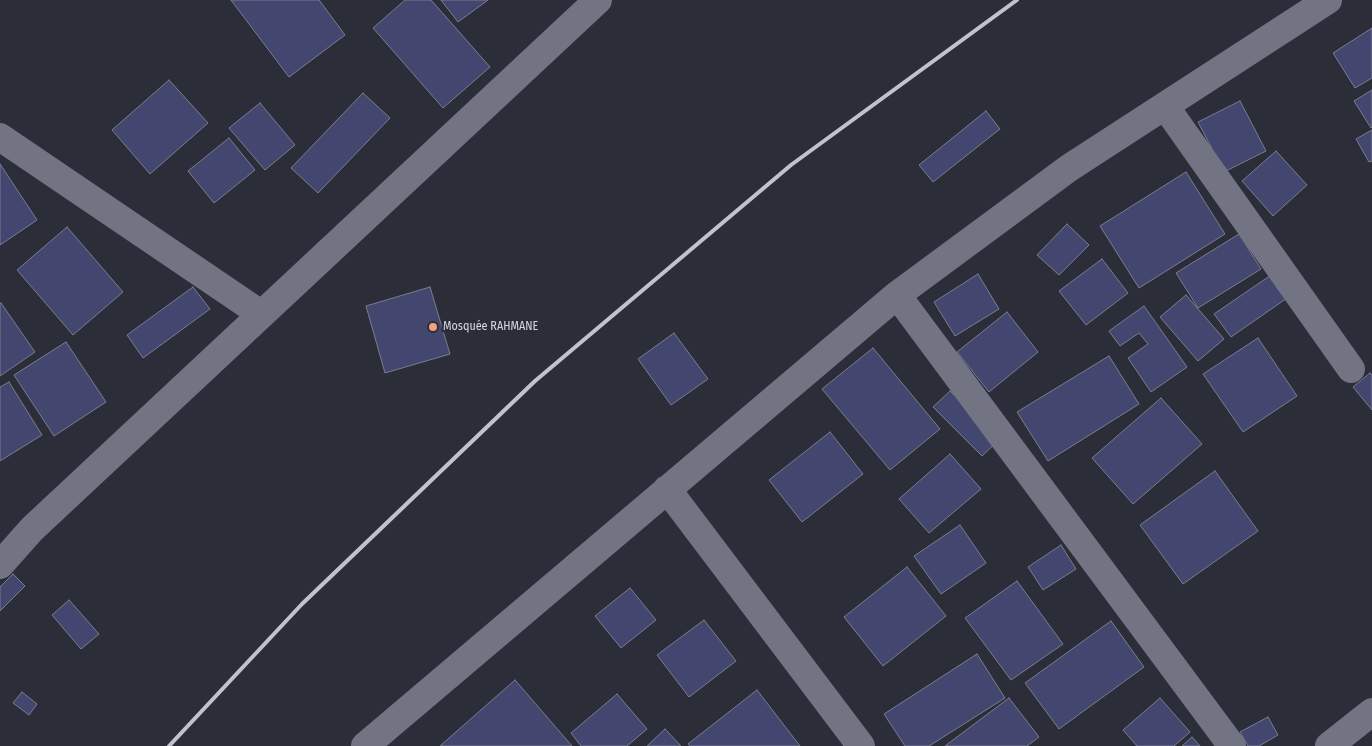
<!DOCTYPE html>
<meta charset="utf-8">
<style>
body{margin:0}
canvas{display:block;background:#2b2d39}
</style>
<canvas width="1372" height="746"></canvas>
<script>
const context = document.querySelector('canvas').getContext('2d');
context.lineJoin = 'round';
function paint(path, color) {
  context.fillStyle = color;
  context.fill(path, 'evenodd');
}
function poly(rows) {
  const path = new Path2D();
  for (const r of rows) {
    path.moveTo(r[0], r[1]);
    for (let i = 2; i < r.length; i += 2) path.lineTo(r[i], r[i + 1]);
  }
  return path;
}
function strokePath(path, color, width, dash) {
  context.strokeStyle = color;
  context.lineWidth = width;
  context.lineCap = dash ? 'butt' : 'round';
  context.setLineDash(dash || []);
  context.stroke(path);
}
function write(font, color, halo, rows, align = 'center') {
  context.font = font + ' "Fira Sans Condensed",sans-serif';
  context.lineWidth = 4.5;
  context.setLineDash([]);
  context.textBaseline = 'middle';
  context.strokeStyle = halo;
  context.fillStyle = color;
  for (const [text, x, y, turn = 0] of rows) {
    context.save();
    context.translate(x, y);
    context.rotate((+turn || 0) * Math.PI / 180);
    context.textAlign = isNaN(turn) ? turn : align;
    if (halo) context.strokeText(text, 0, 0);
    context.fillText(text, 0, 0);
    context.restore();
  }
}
const building = poly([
 [231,0,319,0,345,35,289,77,231,0],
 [405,0,431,0,490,67,443,108,373,28,405,0],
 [441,0,488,0,458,22,441,0],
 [1372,28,1372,78,1355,88,1333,53,1372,28],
 [169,80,208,123,150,174,112,130,169,80],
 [1372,90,1372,127,1371,128,1354,101,1372,90],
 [363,93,390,118,318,193,291,168,363,93],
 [1240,101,1266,151,1224,172,1198,122,1240,101],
 [260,103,295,145,265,170,229,128,260,103],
 [986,111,1000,129,933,182,919,165,986,111],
 [1372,130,1372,161,1369,162,1356,139,1372,130],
 [229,138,255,170,214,203,188,171,229,138],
 [1276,151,1307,185,1273,216,1242,181,1276,151],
 [0,164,37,220,0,245,0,164],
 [1186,172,1225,234,1139,288,1100,226,1186,172],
 [1067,224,1089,245,1059,275,1037,255,1067,224],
 [67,227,123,292,73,335,17,270,67,227],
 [1239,234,1261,269,1198,308,1176,273,1239,234],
 [1102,259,1128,293,1086,325,1059,291,1102,259],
 [1274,273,1290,296,1231,337,1214,314,1274,273],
 [978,274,999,309,955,336,934,302,978,274],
 [193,287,210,309,143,358,127,335,193,287],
 [430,287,450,354,385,373,366,306,430,287],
 [1186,295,1224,339,1198,361,1160,317,1186,295],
 [1,303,35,352,0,376,0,304,1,303],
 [1144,306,1187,367,1151,392,1128,358,1148,344,1139,333,1120,346,1109,331,1144,306],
 [1007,312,1038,352,989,392,957,352,1007,312],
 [674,333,708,379,671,405,638,359,674,333],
 [1258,338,1297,396,1243,432,1203,374,1258,338],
 [66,342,106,402,54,436,14,375,66,342],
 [873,348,940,429,890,470,822,389,873,348],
 [1109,356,1139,404,1048,461,1017,412,1109,356],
 [1370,373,1372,375,1372,410,1353,387,1370,373],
 [9,382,42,435,0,461,0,387,9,382],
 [950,391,999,440,982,456,933,407,950,391],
 [1161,398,1202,444,1133,504,1092,458,1161,398],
 [830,432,863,474,802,522,769,480,830,432],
 [950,454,981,489,929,533,899,499,950,454],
 [1215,471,1258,531,1183,584,1140,525,1215,471],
 [960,525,986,563,941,594,914,556,960,525],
 [1061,545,1076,569,1043,590,1028,567,1061,545],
 [907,567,946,616,883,666,844,617,907,567],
 [13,574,25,586,0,611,0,587,13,574],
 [1017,581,1063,644,1011,680,965,618,1017,581],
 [630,588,656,620,621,648,595,616,630,588],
 [69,600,99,634,81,649,52,615,69,600],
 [704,620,736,661,689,697,657,655,704,620],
 [1111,621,1144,667,1059,729,1025,683,1111,621],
 [977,654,1005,698,929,746,905,746,884,714,977,654],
 [515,680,572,746,440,746,515,680],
 [757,690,800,746,690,746,688,744,757,690],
 [22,692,37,704,29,715,13,703,22,692],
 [617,694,647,729,627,746,581,746,571,733,617,694],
 [1009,698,1039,737,1027,746,945,746,1009,698],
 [1160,698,1190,732,1174,746,1137,746,1123,730,1160,698],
 [1268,717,1278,735,1259,746,1248,746,1240,732,1268,717],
 [665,729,681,746,647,746,665,729],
 [1192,737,1200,746,1182,746,1192,737]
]);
paint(building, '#434770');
strokePath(building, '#7a7d8b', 1);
strokePath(poly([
 [1165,106,1351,369],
 [0,137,261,314],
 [897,295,1232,746],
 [667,489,861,746],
 [0,565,32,529,598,0],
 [365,746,897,295,1069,168,1328,0],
 [1329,746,1372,712]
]), '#727483', 28);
strokePath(poly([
 [169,746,302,604,535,381,791,165,1017,0]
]), '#c1c3cb', 4);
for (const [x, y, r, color] of [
 [433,327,5,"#f0a27a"]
]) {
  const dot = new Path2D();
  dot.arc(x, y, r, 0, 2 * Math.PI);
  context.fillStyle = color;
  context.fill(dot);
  strokePath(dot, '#2b2d39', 2);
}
write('12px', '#d4d6de', '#2b2d39', [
 ["Mosquée RAHMANE",443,327]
], 'left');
</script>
